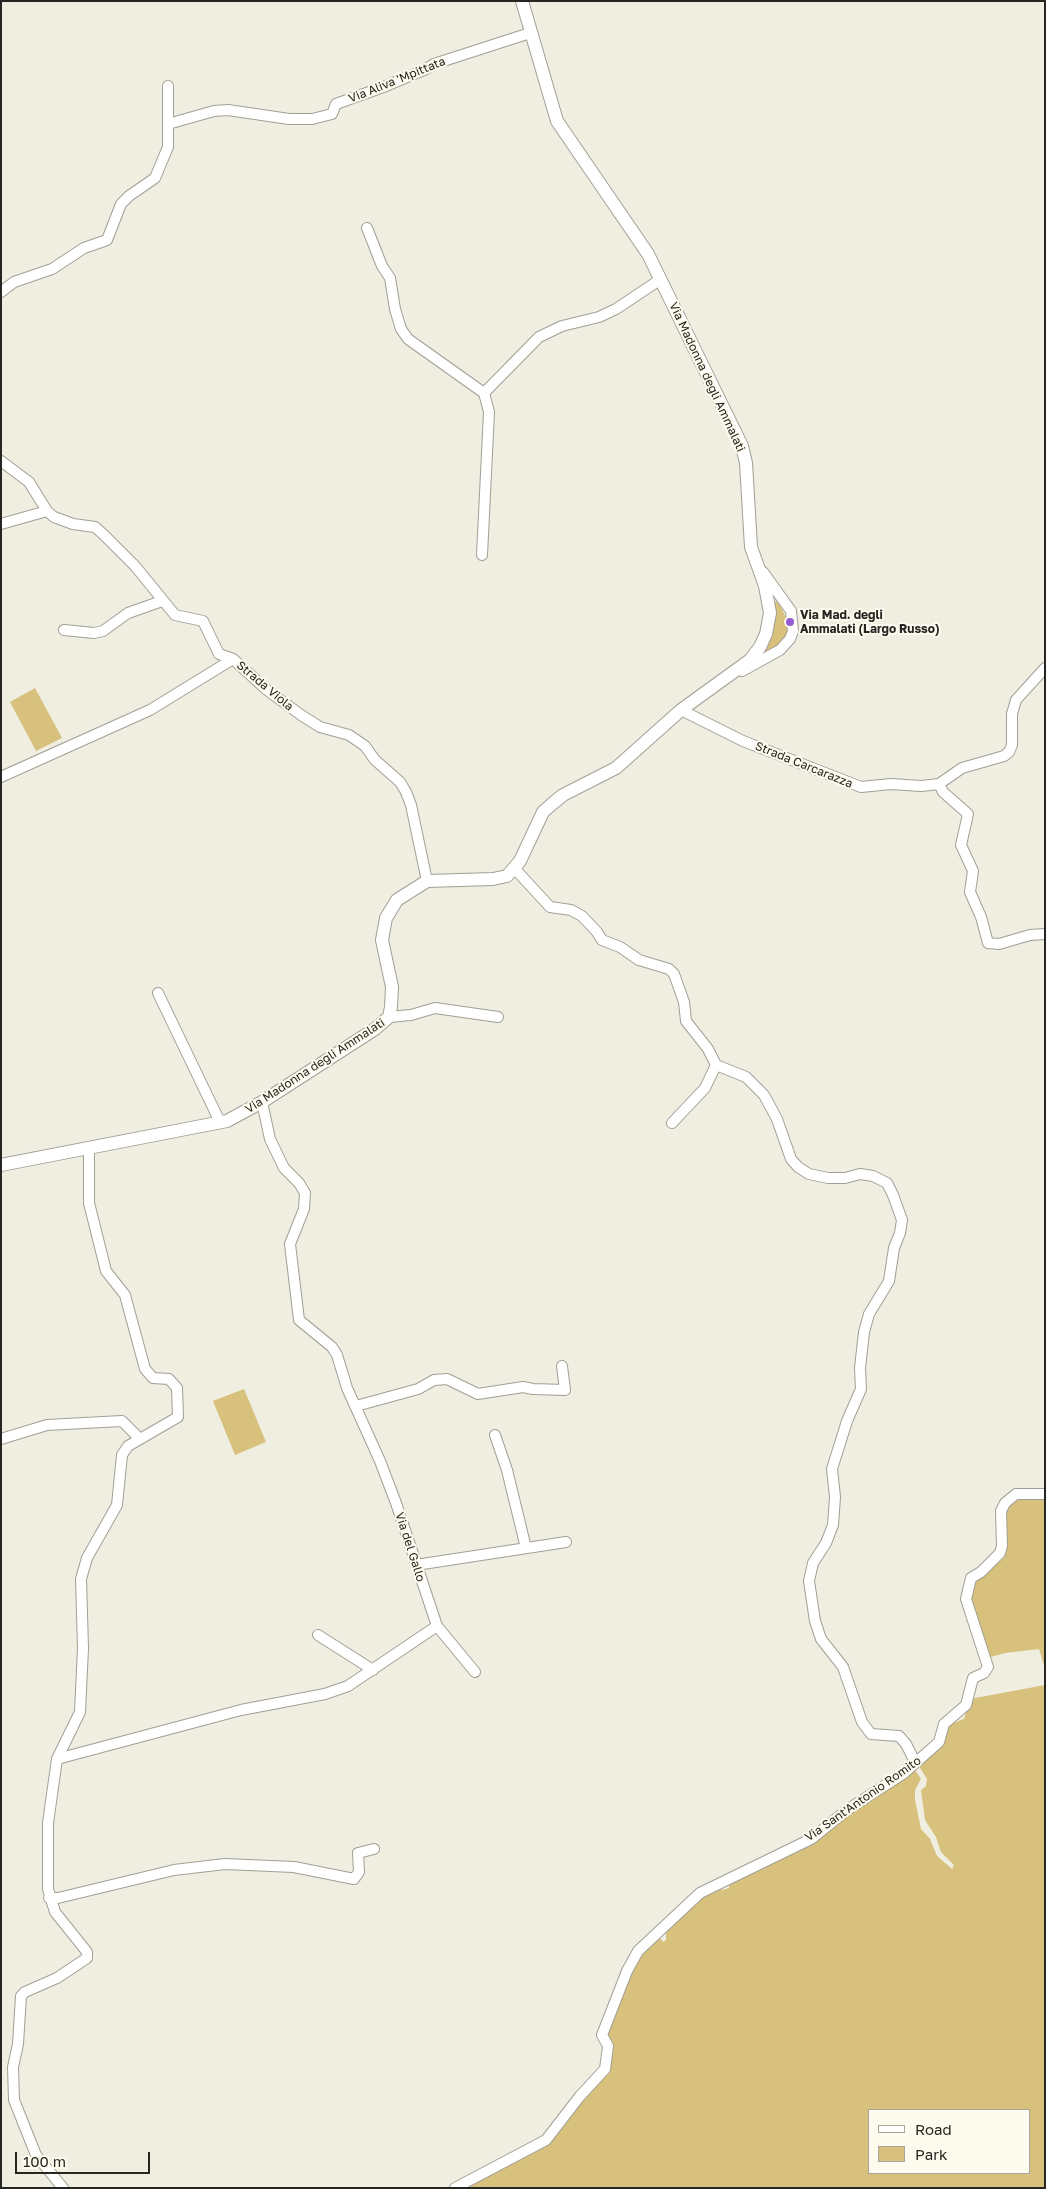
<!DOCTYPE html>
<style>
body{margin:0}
#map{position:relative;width:1046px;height:2189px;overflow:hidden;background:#f0ede1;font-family:"Golos Text",sans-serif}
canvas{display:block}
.frame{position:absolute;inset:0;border:2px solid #262521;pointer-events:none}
.legend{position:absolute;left:868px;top:2109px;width:162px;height:65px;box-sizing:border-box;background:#fdfaee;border:1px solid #a7a59c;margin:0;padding:6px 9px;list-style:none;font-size:15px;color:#262521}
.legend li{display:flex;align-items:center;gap:10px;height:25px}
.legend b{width:25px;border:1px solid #a7a59c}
.scale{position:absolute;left:15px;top:2152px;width:135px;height:22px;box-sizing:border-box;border:2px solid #262521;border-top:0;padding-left:6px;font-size:15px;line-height:18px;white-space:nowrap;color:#262521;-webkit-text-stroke:4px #fdfaee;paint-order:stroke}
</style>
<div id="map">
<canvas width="1046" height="2189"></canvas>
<div class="frame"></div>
<ul class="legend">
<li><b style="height:6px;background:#fff"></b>Road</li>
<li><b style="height:14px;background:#d7c17d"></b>Park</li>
</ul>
<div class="scale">100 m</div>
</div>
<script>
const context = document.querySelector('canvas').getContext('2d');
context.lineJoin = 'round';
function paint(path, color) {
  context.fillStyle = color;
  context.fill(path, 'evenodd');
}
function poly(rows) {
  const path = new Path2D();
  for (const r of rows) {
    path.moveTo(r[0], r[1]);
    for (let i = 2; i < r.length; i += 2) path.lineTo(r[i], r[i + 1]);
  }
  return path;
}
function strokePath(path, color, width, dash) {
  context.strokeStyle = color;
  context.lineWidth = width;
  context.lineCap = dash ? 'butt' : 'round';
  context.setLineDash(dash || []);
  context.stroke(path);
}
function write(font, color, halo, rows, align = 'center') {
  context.font = font + ' "Golos Text",sans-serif';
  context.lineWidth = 4;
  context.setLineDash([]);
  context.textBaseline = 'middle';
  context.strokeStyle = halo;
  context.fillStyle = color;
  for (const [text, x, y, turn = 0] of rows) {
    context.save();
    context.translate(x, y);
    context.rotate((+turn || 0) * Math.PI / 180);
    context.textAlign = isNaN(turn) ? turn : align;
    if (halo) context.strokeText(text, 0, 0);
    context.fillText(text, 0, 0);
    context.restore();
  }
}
paint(poly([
 [778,601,787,620,787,634,777,646,763,656,774,602],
 [35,688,62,738,36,751,10,702],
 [244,1389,266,1442,235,1455,213,1401],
 [1025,1497,1045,1499,1045,1669,1039,1649,1005,1653,987,1658,970,1598,974,1580,985,1574,1004,1558,1007,1550,1007,1507,1016,1500],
 [1045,1685,1045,2188,463,2188,561,2125,575,2112,587,2092,609,2072,613,2047,606,2033,632,1968,658,1936,663,1942,666,1940,666,1931,701,1895,720,1887,722,1890,729,1888,729,1883,849,1812,915,1770,921,1779,915,1790,915,1800,921,1829,930,1839,937,1856,952,1869,954,1865,941,1852,936,1837,925,1820,921,1790,926,1786,927,1779,919,1766,946,1726,964,1719,970,1699],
 [870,2110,1030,2110,1030,2173,870,2173]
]), '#d7c17d');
const minor = poly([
 [168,86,168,124],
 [367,228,382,266,390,278,395,309,401,329,408,339,484,393,489,412,482,555],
 [1,292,14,282,52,269,84,248,107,240,121,204,129,196,155,178,168,147,168,124,214,111,228,110,289,119,312,119,332,114,336,104,386,86,424,70,434,64,530,33],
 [484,393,539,337,562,326,599,317,616,309,661,279],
 [1,461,29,482,47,511,54,517,73,524,95,527,103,534,135,566,175,615,203,621,219,654,233,659,267,690,301,715,320,727,349,735,365,746,375,760,400,782,406,792,411,805,427,881],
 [1,524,47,511],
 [64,630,94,633,103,631,128,613,162,601],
 [742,671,780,650,790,639,793,631,791,611,763,572],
 [681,710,743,741,861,787,891,784,921,786,939,784,962,768,1004,756,1009,752,1012,745,1012,714,1016,700,1045,668],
 [1,777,150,710,233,659],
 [939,784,943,792,968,814,961,845,973,871,970,892,981,917,988,943,999,944,1030,935,1045,934],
 [515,869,550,907,571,910,582,916,597,932,602,940,620,947,639,960,669,969,674,974,684,1002,686,1021,708,1049,716,1065,746,1077,764,1095,777,1119,791,1159,798,1167,809,1174,828,1178,845,1178,860,1174,873,1176,887,1183,893,1195,902,1220,900,1233,894,1248,889,1281,869,1314,864,1332,860,1368,861,1389,847,1421,832,1469,835,1497,833,1525,826,1543,813,1563,809,1581,815,1621,821,1639,843,1667,862,1722,871,1734,899,1736,906,1744,915,1762],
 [158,993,220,1122],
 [389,1017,411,1015,435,1008,498,1017],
 [672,1123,705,1088,716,1065],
 [356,1406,418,1389,434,1380,447,1379,478,1394,523,1387,533,1389,565,1390,562,1366],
 [495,1435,507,1470,526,1548],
 [1,1439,47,1425,122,1421,140,1439],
 [416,1565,566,1542],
 [437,1626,475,1672],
 [318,1635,373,1670],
 [57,1759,241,1710,325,1694,348,1686,437,1626,396,1503,380,1461,347,1388,337,1355,332,1347,299,1320,290,1244,304,1209,305,1193,299,1183,284,1168,270,1139,262,1102],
 [49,1898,58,1898,174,1870,225,1864,294,1867,354,1879,359,1872,358,1853,374,1849],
 [63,2188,36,2155,14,2100,13,2067,18,2044,21,1996,25,1992,57,1978,87,1958,87,1952,55,1912,48,1889,48,1823,57,1759,80,1712,83,1648,81,1579,87,1558,117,1505,122,1455,128,1446,178,1417,177,1388,169,1379,153,1378,145,1369,125,1295,106,1271,89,1203,89,1148],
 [455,2188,546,2140,580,2096,605,2069,608,2046,602,2035,627,1971,638,1951,700,1893,811,1839,847,1810,904,1773,939,1742,944,1724,966,1705,973,1678,984,1673,988,1667,966,1599,971,1578,981,1572,1000,1553,1002,1546,1001,1511,1005,1503,1016,1494,1045,1494]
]);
const tertiary = poly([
 [1,1165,227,1121,262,1102,375,1029,389,1017,391,1007,392,987,382,940,386,918,397,900,427,881,493,879,507,876,520,861,543,812,552,804,563,795,616,768,681,710,750,660,760,647,766,634,770,613,765,586,751,547,746,463,742,446,648,254,557,121,522,1]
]);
strokePath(minor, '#a29f94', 12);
strokePath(tertiary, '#a29f94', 14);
strokePath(minor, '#fff', 10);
strokePath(tertiary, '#fff', 12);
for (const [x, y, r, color] of [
 [790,622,5,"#945cd4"]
]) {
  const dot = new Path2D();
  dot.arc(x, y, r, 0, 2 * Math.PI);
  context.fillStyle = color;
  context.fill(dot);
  strokePath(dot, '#fdfaee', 2);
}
write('12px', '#262521', '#fdfaee', [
 ["Via Aliva 'Mpittata",397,80,-22],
 ["Via Madonna degli Ammalati",707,377,65],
 ["Strada Viola",265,686,40],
 ["Strada Carcarazza",804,765,22],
 ["Via Madonna degli Ammalati",315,1066,-33],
 ["Via del Gallo",410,1547,72],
 ["Via Sant'Antonio Romito",863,1799,-35]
]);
write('bold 12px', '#262521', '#fdfaee', [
 ["Via Mad. degli",800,615],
 ["Ammalati (Largo Russo)",800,629]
], 'left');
</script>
